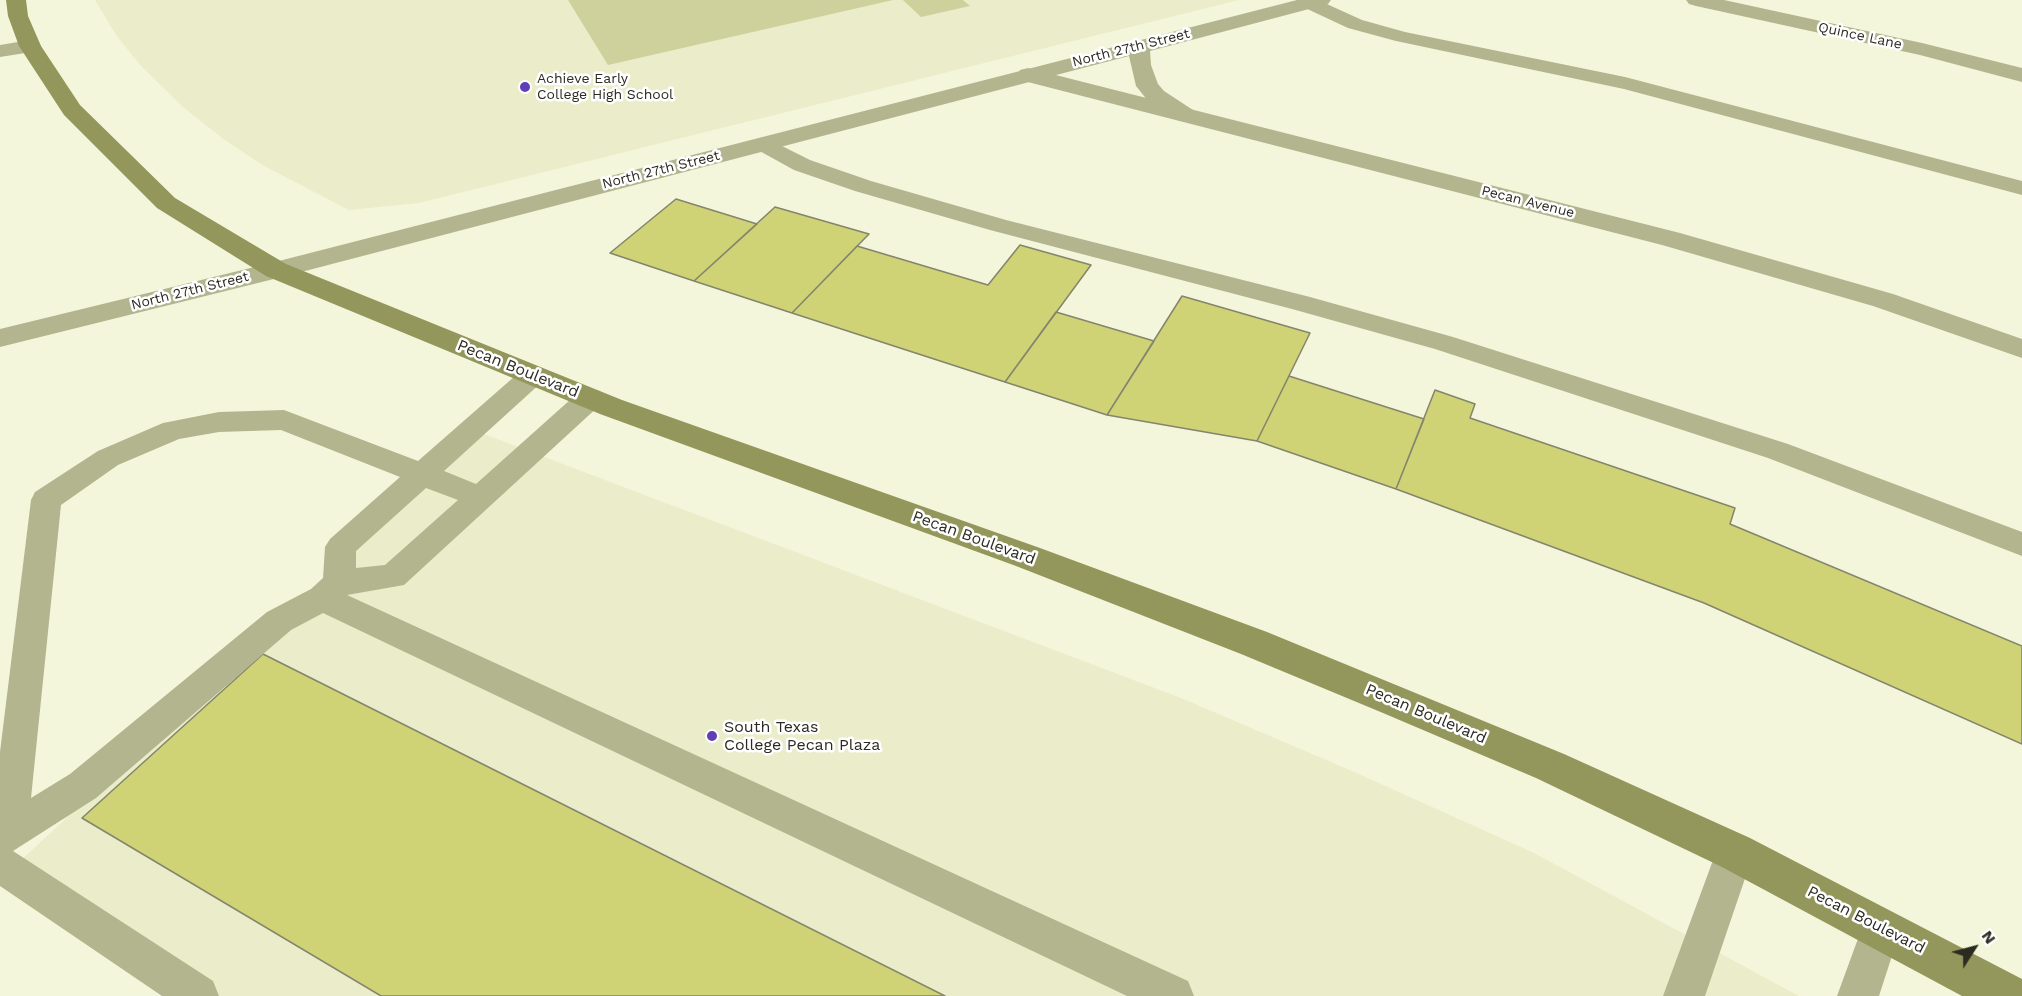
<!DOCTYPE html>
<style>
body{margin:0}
#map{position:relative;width:2022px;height:996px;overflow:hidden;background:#f4f6db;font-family:"Work Sans",sans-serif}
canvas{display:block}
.north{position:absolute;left:1944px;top:918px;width:60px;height:60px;-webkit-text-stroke:4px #fff;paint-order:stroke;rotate:54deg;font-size:16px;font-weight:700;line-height:24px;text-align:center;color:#2b2b21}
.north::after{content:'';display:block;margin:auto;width:21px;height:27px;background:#2b2b21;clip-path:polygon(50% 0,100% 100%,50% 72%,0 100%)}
</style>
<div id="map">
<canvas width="2022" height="996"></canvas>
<div class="north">N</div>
</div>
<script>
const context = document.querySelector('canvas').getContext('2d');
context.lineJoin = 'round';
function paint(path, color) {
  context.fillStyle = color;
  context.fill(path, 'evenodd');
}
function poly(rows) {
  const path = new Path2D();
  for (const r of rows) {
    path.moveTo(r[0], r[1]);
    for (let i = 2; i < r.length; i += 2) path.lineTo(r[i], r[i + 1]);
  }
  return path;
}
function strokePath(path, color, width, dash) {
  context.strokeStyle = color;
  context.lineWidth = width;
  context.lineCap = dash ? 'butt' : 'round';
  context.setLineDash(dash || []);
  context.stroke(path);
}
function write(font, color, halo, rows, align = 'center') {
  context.font = font + ' "Work Sans",sans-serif';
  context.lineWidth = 5;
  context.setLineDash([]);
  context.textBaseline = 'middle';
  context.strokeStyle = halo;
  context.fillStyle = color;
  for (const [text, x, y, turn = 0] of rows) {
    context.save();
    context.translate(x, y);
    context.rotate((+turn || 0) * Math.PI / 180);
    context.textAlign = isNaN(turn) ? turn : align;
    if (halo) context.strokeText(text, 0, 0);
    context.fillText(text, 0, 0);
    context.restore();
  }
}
paint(poly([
 [95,0,1239,0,419,203,349,210,264,166,222,138,183,107,141,66,116,35],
 [481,433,1181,698,1359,774,1534,853,1799,996,182,996,5,875]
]), '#eaecca');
paint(poly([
 [568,0,893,0,608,65],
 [903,0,963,0,970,6,921,17]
]), '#ced19b');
const building = poly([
 [676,199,757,224,694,281,610,253,676,199],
 [775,207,869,234,792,313,694,281,775,207],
 [1020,245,1091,265,1005,382,792,313,857,246,988,285,1020,245],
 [1182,296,1310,333,1257,441,1107,415,1182,296],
 [1056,312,1154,341,1107,415,1005,382,1056,312],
 [1289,376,1424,419,1396,489,1257,441,1289,376],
 [1435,390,1475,404,1470,418,1735,508,1730,524,2022,646,2022,744,1704,603,1396,489,1435,390],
 [263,654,945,996,381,996,82,818,263,654]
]);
paint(building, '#cfd275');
strokePath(building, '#83856c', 1.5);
paint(poly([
 [1303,0,1318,0,1362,20,1405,32,1625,77,2022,181,2022,195,1624,89,1396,41,1348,28,1303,7,1301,3,1303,0],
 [764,137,810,160,871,181,1006,220,1310,297,1453,337,1788,444,2022,532,2022,556,1768,458,1435,349,1292,309,990,230,855,191,794,170,756,149,753,144,756,139,764,137],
 [533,366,543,369,547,375,543,381,444,471,476,484,580,391,590,389,600,391,604,398,600,405,404,585,347,595,1188,981,1194,996,1127,996,323,613,291,630,96,798,13,851,213,981,219,996,162,996,0,886,0,752,31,500,35,492,98,451,163,423,219,412,284,410,418,461,523,369,533,366],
 [281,430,400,477,330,539,325,547,323,578,311,589,267,612,70,774,31,798,61,505,118,465,179,439,219,432,281,430],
 [426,488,458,500,385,565,356,568,356,551,426,488],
 [1735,834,1749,839,1754,852,1705,996,1663,996,1716,852,1721,839,1735,834],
 [1881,908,1895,914,1901,928,1879,996,1837,996,1867,914,1881,908]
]), '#b3b58f');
paint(poly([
 [1686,0,1724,0,1922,43,2022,68,2022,82,1920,55,1696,6,1689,4,1686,0],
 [30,40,38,41,41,46,38,51,0,57,0,45,30,40],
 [1028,68,1680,233,1893,294,2022,339,2022,358,1873,306,1662,245,1020,80,1017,75,1020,70,1028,68]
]), '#b3b58f');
paint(poly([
 [1297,0,1331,0,1328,4,1150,51,1151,65,1158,84,1164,91,1193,110,1197,115,1193,120,1185,122,1177,120,1148,101,1136,86,1129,56,286,276,0,347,0,329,271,263,1297,0]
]), '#b3b58f');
paint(poly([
 [6,0,26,0,28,16,41,46,80,105,175,198,286,264,622,400,1040,548,1267,632,1564,754,1750,838,2022,979,2022,996,1962,996,1720,866,1536,778,1383,713,1241,654,1016,566,600,414,266,276,157,208,64,115,19,46,8,16,6,0]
]), '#94975c');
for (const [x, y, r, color] of [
 [525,87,6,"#5f3eb6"],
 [712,736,6,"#5f3eb6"]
]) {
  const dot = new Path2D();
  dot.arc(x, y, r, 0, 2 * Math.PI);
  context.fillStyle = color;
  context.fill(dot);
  strokePath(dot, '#fff', 2);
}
write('14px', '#2b2b21', '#fff', [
 ["Quince Lane",1860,36,12],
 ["North 27th Street",1131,48,-14],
 ["North 27th Street",661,170,-14],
 ["Pecan Avenue",1528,202,14],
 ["North 27th Street",190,291,-14]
]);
write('14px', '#2b2b21', '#fff', [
 ["Achieve Early",537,79],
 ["College High School",537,95]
], 'left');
write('16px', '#2b2b21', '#fff', [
 ["Pecan Boulevard",518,369,22],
 ["Pecan Boulevard",974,538,20],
 ["Pecan Boulevard",1426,714,23],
 ["Pecan Boulevard",1866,920,27]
]);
write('16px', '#2b2b21', '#fff', [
 ["South Texas",724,727],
 ["College Pecan Plaza",724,745]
], 'left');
</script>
